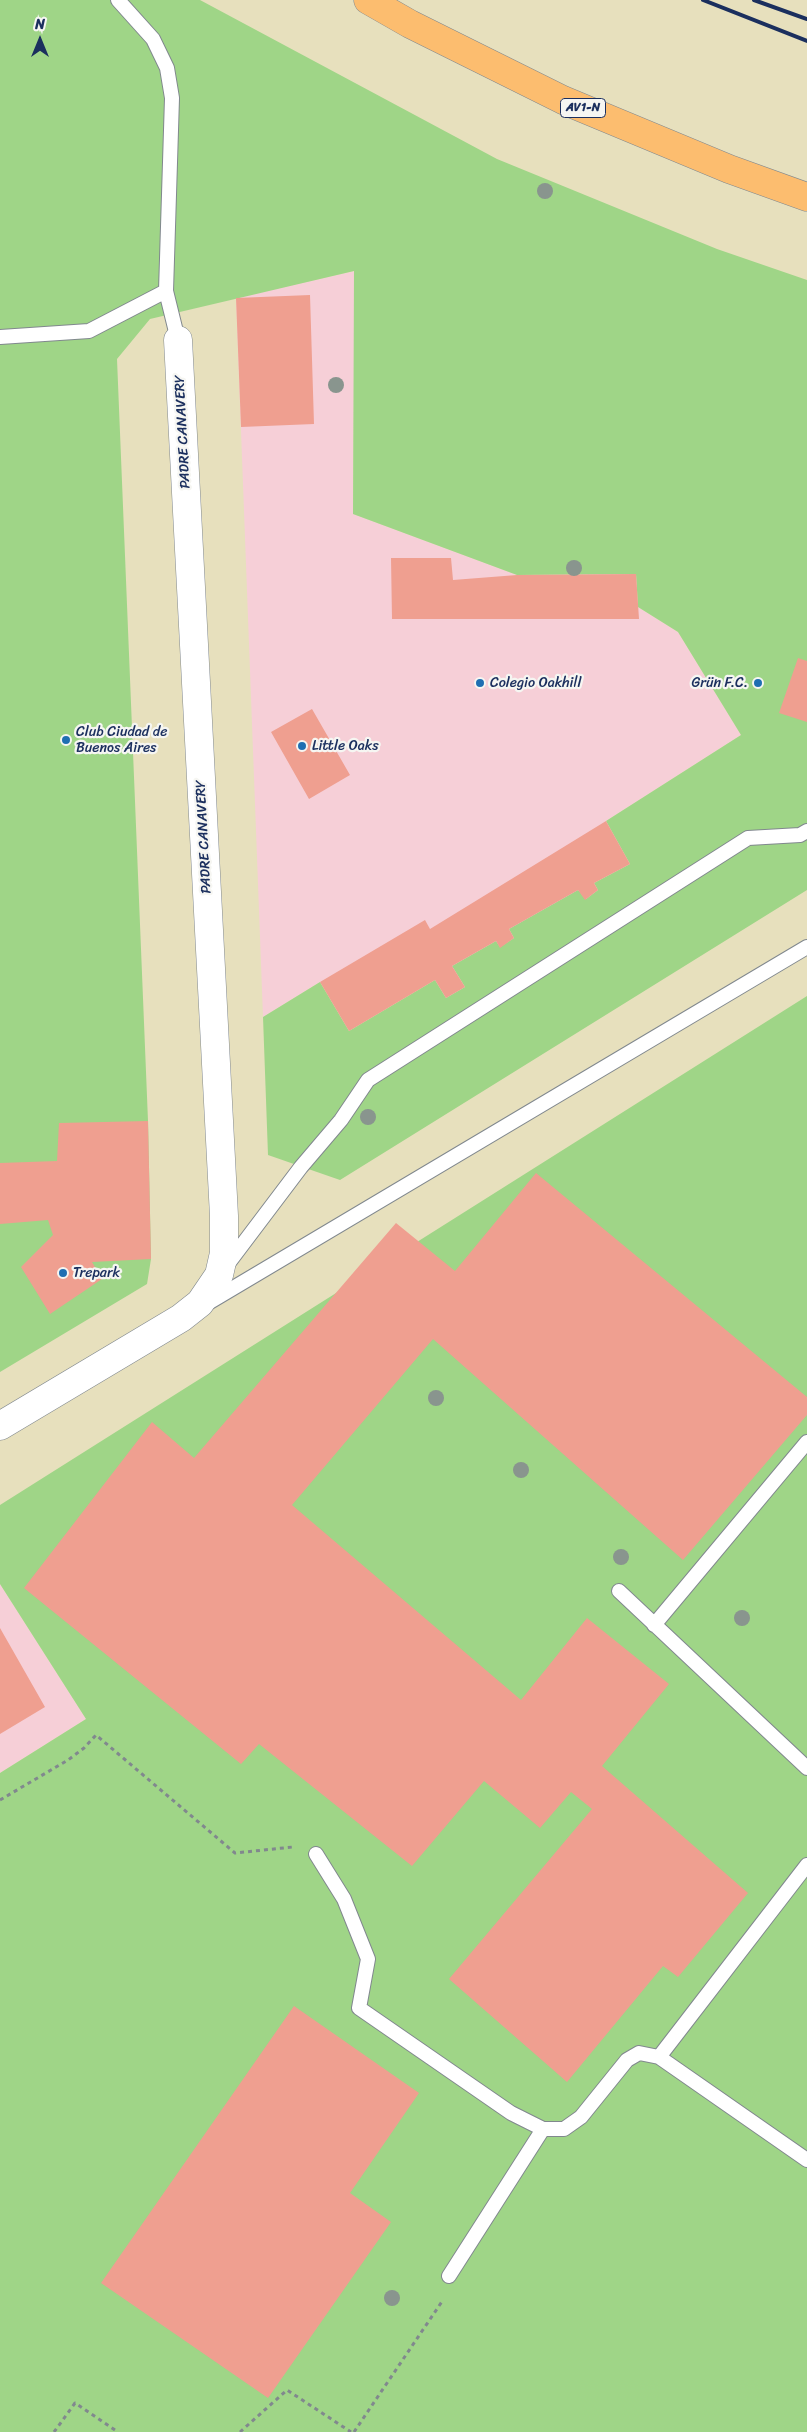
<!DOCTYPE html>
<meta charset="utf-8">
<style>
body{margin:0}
#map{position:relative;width:807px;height:2432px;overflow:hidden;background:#e7e0bd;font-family:Sriracha,sans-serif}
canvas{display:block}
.north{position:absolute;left:15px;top:15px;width:50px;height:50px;-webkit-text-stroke:4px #f6f6f2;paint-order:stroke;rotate:0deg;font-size:14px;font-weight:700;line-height:20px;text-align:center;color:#1b2f5e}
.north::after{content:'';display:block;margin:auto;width:18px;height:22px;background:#1b2f5e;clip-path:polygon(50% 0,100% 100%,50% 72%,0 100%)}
</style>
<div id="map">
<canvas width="807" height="2432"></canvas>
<div class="north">N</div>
</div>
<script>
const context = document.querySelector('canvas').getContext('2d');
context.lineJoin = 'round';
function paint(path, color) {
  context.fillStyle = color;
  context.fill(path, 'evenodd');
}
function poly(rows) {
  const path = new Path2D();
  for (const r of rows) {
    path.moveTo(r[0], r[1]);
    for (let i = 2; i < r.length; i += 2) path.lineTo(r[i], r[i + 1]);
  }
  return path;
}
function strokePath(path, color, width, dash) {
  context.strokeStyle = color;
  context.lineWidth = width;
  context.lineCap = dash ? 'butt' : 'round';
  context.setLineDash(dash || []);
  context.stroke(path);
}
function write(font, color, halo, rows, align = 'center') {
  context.font = font + ' Sriracha,sans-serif';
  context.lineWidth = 4.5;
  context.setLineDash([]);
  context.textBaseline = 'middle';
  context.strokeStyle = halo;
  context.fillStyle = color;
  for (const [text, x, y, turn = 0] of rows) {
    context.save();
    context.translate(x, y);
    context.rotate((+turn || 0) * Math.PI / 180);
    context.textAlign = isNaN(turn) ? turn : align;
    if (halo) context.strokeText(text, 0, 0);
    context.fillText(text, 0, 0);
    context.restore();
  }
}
paint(poly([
 [355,271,353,514,517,575,636,574,638,607,678,632,741,735,606,821,630,864,594,883,598,890,585,900,509,929,514,938,500,948,496,941,453,966,465,987,446,998,435,980,320,982,263,1017,236,298],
 [0,1584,86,1719,0,1773]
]), '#f6cfd7');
paint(poly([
 [0,0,200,0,497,159,717,249,807,280,807,890,340,1180,268,1155,263,1017,320,982,349,1031,435,980,446,998,465,987,452,966,496,941,500,947,514,938,509,929,578,890,586,899,598,890,594,883,630,864,606,821,741,735,678,632,638,607,636,574,517,575,353,514,354,271,150,319,117,359,148,1121,151,1259,147,1284,0,1372],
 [807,996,807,2432,0,2432,0,1773,86,1719,0,1584,0,1505]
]), '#9fd587');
paint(poly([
 [310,295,314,424,241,427,236,298],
 [391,558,451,558,453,580,517,575,636,574,639,619,392,619],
 [798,658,807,661,807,722,779,713],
 [312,709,350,775,309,799,271,732],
 [606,821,630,864,594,883,598,890,585,900,578,890,509,929,514,938,500,948,496,941,452,966,465,987,446,998,435,980,349,1031,320,982,425,920,430,929],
 [148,1121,151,1259,92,1262,102,1279,50,1314,21,1267,53,1235,48,1220,0,1224,0,1163,57,1161,59,1123],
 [536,1173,807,1397,807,1415,683,1560,433,1339,292,1505,521,1700,587,1618,669,1684,602,1766,748,1893,678,1977,663,1966,567,2082,449,1979,592,1809,571,1792,540,1828,484,1781,412,1866,259,1744,241,1764,24,1588,152,1422,194,1458,396,1223,455,1271],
 [0,1628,45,1707,0,1734],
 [294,2006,419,2093,350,2193,391,2222,268,2398,101,2283]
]), '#ef9f90');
const service = poly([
 [118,0,153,39,167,68,172,98,166,291,178,340],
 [0,337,89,331,166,291],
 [227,1265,301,1167,341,1120,368,1080,748,838,800,835,807,831],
 [208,1303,807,947],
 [619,1591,807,1768],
 [654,1625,807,1442],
 [316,1854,344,1899,368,1959,359,2008,511,2113,543,2129,564,2129,581,2117,627,2060,639,2053,659,2057],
 [807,1865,659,2057,807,2160],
 [449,2276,543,2129]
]);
const minor = poly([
 [0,1426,181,1318,200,1303,219,1275,224,1253,224,1216,178,340]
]);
const motorway = poly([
 [368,0,410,24,563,100,729,169,807,197]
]);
strokePath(service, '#81888e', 16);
strokePath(minor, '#81888e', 29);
strokePath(motorway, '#81888e', 29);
strokePath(poly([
 [0,1800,68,1760,84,1748,96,1735,235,1853,293,1847],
 [54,2432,75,2403,118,2432],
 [240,2432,287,2390,351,2432],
 [354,2432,443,2300]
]), '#81888e', 3, [4, 4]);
strokePath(service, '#fff', 14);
strokePath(minor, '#fff', 28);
strokePath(motorway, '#fcbd6f', 28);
strokePath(poly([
 [703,0,807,41],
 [754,0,807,19]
]), '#1b2f5e', 4);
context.fillStyle = '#89958e';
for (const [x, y] of [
 [545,191],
 [336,385],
 [574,568],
 [368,1117],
 [436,1398],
 [521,1470],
 [621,1557],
 [742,1618],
 [392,2298]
]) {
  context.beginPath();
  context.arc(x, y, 8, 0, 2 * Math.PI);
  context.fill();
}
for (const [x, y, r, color] of [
 [480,683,5,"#1f6fb2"],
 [758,683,5,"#1f6fb2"],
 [66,740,5,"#1f6fb2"],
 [302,746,5,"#1f6fb2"],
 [63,1273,5,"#1f6fb2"]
]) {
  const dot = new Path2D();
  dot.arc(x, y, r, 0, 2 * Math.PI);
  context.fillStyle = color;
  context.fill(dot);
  strokePath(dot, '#f6f6f2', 2);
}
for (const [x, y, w] of [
 [583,108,45]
]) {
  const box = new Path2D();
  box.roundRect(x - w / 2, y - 9.5, w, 19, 4);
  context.fillStyle = '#f6f6f2';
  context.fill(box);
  strokePath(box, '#1b2f5e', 1);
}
write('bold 12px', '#1b2f5e', null, [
 ["AV1-N",583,108]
]);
write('14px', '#1b2f5e', '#f6f6f2', [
 ["PADRE CANAVERY",183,432,-93],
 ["PADRE CANAVERY",204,837,-93]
]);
write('14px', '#1b2f5e', '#f6f6f2', [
 ["Colegio Oakhill",490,683],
 ["Grün F.C.",748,683,"right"],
 ["Club Ciudad de",76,732],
 ["Buenos Aires",76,748],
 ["Little Oaks",312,746],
 ["Trepark",73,1273]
], 'left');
</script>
